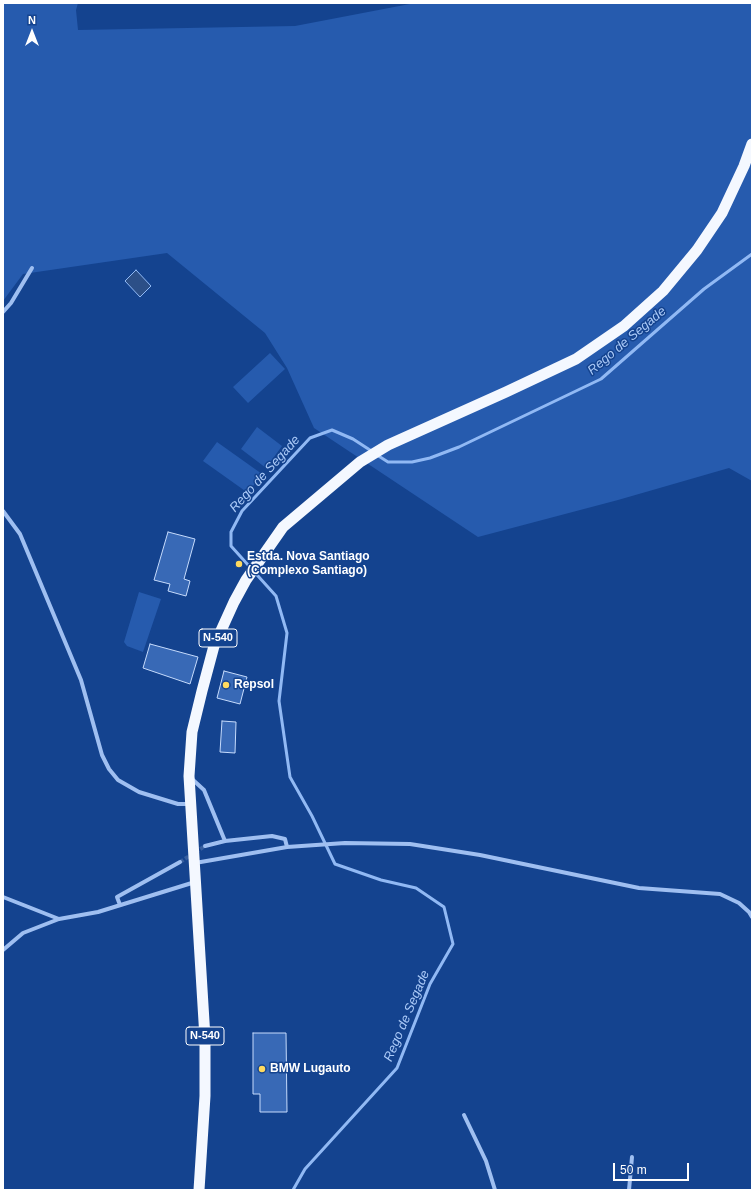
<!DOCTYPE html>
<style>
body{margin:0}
#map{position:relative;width:755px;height:1193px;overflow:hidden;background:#14438f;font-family:Arial,sans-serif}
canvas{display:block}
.frame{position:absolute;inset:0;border:4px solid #fff;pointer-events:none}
.north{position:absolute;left:12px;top:12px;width:40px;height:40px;-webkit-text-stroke:3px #14438f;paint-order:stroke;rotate:0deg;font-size:11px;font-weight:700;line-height:16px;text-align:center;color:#fff}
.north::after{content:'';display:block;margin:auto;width:14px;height:18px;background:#fff;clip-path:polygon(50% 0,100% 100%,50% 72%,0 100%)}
.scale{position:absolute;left:613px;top:1163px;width:76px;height:18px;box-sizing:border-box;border:2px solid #fff;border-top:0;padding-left:5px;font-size:12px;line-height:14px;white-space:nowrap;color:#fff;-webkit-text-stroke:3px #14438f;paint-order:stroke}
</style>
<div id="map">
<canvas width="755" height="1193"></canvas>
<div class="frame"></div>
<div class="north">N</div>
<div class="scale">50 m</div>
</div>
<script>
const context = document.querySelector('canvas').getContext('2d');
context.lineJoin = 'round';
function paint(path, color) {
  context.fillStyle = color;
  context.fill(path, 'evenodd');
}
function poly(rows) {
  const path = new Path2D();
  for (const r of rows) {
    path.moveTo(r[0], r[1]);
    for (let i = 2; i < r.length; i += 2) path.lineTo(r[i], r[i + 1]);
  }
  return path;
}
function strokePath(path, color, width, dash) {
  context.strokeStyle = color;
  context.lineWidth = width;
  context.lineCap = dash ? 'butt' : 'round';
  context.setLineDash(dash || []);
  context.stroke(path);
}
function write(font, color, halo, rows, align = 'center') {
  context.font = font + ' Arial,sans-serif';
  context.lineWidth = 3;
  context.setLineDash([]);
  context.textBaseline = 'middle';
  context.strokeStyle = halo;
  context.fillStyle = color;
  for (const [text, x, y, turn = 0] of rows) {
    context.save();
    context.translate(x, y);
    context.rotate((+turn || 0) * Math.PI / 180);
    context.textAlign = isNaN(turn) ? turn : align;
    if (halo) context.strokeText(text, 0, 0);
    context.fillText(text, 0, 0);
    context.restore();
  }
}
paint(poly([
 [3,3,78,3,76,10,78,30,295,26,415,3,752,3,752,481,729,468,618,500,478,537,314,428,287,368,265,333,167,253,23,274,3,301],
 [270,353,285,369,248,403,233,387],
 [257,427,282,446,266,468,241,449],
 [217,442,262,474,248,493,203,461],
 [139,592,161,599,143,652,127,646,124,642]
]), '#265bae');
const water = poly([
 [136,270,151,286,140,297,125,281,136,270]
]);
paint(water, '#2c4f87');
strokePath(water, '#91b9f4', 1);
strokePath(poly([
 [377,455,388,462,412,462,430,458,459,447,601,379,704,289,752,254],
 [293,1190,305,1169,397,1068,430,984,453,944,444,907,416,888,381,880,335,864,312,816,290,777,279,701,287,633,276,596,231,546,231,532,242,511,310,438,332,430,353,439,373,452]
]), '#91b9f4', 3);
const building = poly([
 [168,532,195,539,184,579,190,581,186,596,168,591,170,584,154,580,168,532],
 [150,644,198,657,190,684,143,668,150,644],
 [224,671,247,677,240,704,217,698,224,671],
 [222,721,236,722,235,753,220,752,222,721],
 [253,1033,286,1033,287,1112,260,1112,260,1094,253,1094,253,1033]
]);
paint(building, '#3869b6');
strokePath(building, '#c6dbfc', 1);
strokePath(poly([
 [180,862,205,846]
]), '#375fa0', 4, [4, 2]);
strokePath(poly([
 [3,312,11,303,32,268],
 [3,511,20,534,81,680,102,755,109,769,118,780,139,792,178,804,190,804],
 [192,779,204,790,225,841],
 [205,846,225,841,272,836,285,839,287,847],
 [195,863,287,847,345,843,410,844,480,855,639,888,720,894,739,903,749,912,752,917],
 [3,897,59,919],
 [120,905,117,897,180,862],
 [3,950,23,933,59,919,98,912,195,882],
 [464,1115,486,1161,495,1190],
 [629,1190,632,1157]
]), '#9fbff1', 4);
strokePath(poly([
 [199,1190,205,1096,205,1038,189,776,192,732,202,691,214,646,234,602,246,580,283,527,360,462,388,445,506,392,576,359,624,326,663,291,697,250,722,213,744,166,752,144]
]), '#f4f8ff', 11);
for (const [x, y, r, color] of [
 [239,564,4,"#ffda5f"],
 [226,685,4,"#ffda5f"],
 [262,1069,4,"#ffda5f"]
]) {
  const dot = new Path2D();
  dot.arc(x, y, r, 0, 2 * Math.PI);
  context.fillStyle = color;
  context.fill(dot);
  strokePath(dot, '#14438f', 1.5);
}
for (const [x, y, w] of [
 [218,638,38],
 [205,1036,38]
]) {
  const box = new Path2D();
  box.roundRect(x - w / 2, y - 9, w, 18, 3);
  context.fillStyle = '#14438f';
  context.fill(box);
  strokePath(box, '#fff', 1);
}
write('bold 11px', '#fff', null, [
 ["N-540",218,638],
 ["N-540",205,1036]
]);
write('bold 12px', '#fff', '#14438f', [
 ["Estda. Nova Santiago",247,557],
 ["(Complexo Santiago)",247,571],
 ["Repsol",234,685],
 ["BMW Lugauto",270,1069]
], 'left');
write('italic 13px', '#abcaf8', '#14438f', [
 ["Rego de Segade",627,341,-40],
 ["Rego de Segade",265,474,-48],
 ["Rego de Segade",407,1016,-67]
]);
</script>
